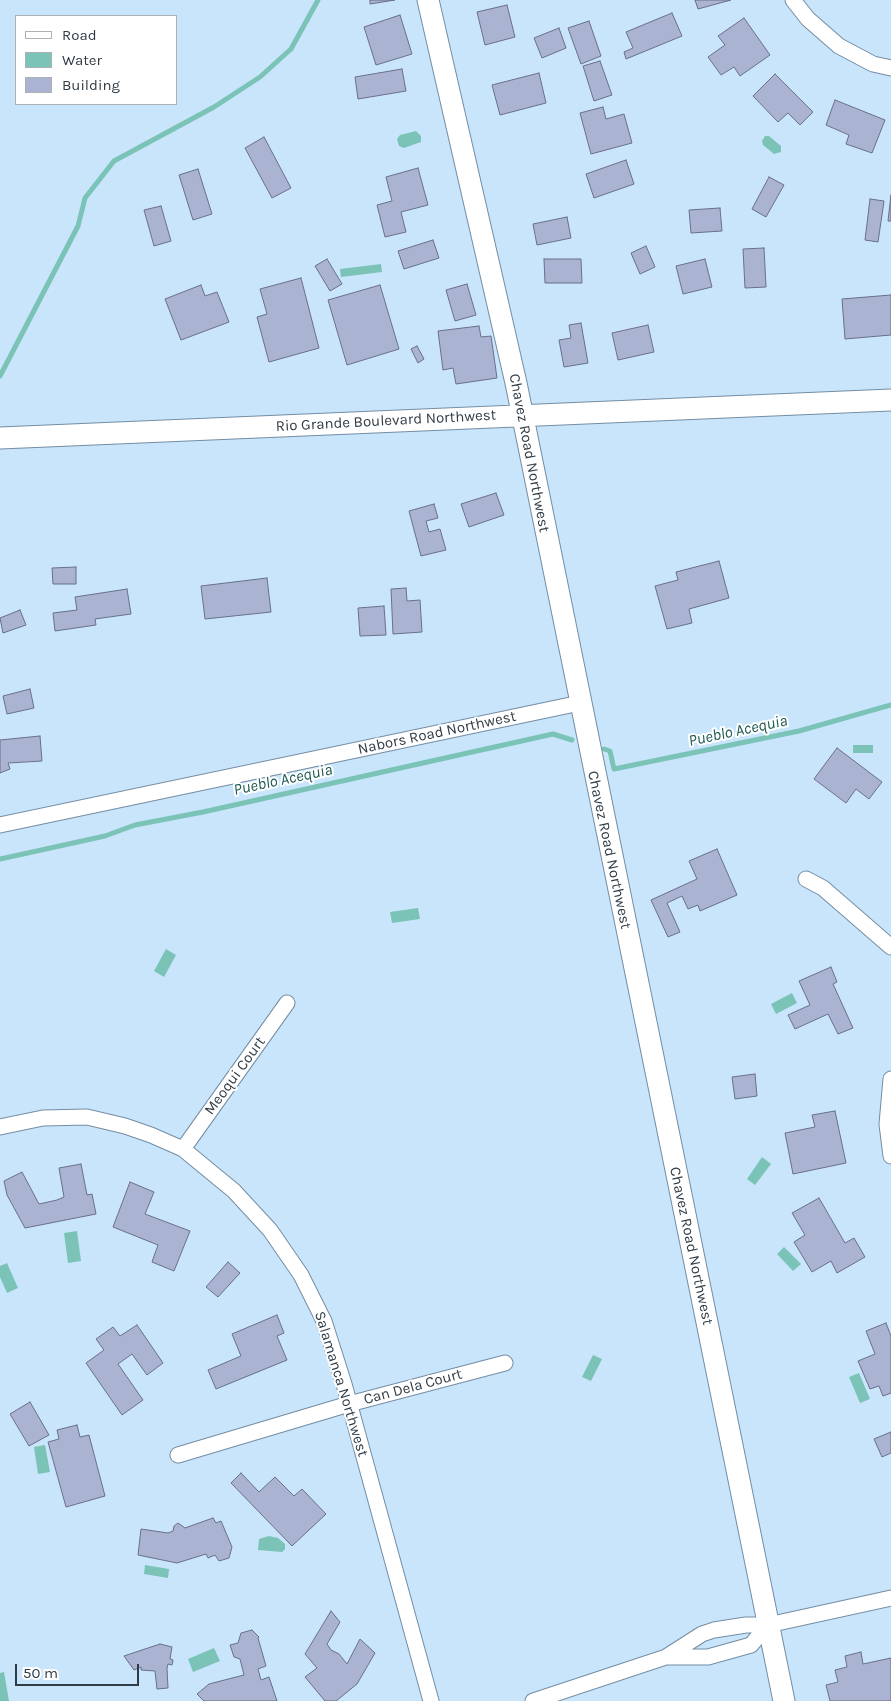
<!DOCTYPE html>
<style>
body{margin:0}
#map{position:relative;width:891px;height:1701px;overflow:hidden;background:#c9e5fc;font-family:Karla,sans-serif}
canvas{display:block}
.legend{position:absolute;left:15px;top:15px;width:162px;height:90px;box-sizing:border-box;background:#fff;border:1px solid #acb1b5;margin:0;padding:6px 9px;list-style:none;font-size:15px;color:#303c45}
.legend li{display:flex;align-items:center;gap:10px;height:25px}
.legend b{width:25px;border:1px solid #acb1b5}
.scale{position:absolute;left:15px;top:1664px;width:124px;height:22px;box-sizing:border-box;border:2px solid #303c45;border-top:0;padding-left:6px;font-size:15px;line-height:18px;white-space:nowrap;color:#303c45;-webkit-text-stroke:4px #fff;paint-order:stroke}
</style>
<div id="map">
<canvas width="891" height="1701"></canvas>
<ul class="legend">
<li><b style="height:6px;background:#fff"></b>Road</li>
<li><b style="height:14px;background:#7bc3b7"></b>Water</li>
<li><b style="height:14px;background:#aab3d1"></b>Building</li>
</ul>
<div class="scale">50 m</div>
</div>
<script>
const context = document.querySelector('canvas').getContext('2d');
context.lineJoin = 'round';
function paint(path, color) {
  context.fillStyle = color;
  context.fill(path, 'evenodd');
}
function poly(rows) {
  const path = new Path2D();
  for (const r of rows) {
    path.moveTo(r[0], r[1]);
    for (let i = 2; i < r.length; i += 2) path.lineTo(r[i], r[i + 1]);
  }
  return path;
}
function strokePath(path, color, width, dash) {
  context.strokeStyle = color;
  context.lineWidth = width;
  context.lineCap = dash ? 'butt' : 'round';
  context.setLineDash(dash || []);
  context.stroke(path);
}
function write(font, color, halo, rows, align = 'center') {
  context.font = font + ' Karla,sans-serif';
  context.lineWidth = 4;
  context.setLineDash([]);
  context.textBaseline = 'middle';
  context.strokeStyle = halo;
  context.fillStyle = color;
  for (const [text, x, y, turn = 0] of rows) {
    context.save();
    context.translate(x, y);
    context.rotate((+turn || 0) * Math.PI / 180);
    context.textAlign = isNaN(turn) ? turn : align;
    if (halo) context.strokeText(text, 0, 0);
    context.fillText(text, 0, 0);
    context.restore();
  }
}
paint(poly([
 [416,131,421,136,421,142,404,148,399,146,397,139,400,135],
 [765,136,769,136,781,146,781,152,774,154,763,145,762,141],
 [381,264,382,272,341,277,340,269],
 [853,745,873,745,873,753,853,753],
 [418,908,420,919,392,923,390,912],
 [166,949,176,955,164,977,154,971],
 [792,993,797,1003,776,1014,771,1004],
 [762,1157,771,1164,755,1185,747,1179],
 [77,1231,81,1261,68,1263,64,1233],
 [784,1247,801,1264,793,1271,777,1254],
 [7,1263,18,1288,7,1293,0,1277,0,1266],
 [593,1355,602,1359,591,1381,582,1377],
 [859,1373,870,1399,860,1403,849,1377],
 [45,1445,50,1472,38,1474,34,1447],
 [269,1536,278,1538,285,1544,285,1549,282,1552,258,1550,259,1539],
 [145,1565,169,1569,168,1578,144,1574],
 [214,1648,220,1661,193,1672,188,1659],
 [4,1672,9,1701,0,1701,0,1673]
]), '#7bc3b7');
strokePath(poly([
 [0,376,78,226,85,198,114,161,214,107,260,77,291,49,318,0],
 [604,749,610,751,614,769,799,731,891,705],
 [0,859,105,836,135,825,203,812,553,734,572,740]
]), '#7bc3b7', 5);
const building = poly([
 [370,0,395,0,370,4,370,0],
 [695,0,731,0,698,9,695,0],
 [507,5,515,37,485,45,477,12,507,5],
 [672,13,682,36,626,59,624,52,633,48,626,32,672,13],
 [400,15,412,54,376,65,364,27,400,15],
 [744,18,770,55,740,76,734,67,721,75,708,57,725,45,718,36,744,18],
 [589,21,601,56,581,64,568,28,589,21],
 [559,28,566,48,542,58,534,38,559,28],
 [600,61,612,95,594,101,583,66,600,61],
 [402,69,406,91,358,99,355,77,402,69],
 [539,73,546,103,500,115,492,85,539,73],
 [775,74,813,112,800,125,788,113,778,122,753,96,775,74],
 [835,100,885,120,872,153,846,144,849,135,826,125,835,100],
 [603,107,606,119,624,114,632,143,591,154,580,113,603,107],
 [264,137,291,188,272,198,245,148,264,137],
 [626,160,634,184,594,198,586,174,626,160],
 [418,168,428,205,401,212,406,232,385,237,377,205,392,201,386,177,418,168],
 [198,169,212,214,193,220,179,175,198,169],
 [769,177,784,185,766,217,752,209,769,177],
 [891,195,891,221,888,221,891,195],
 [870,199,884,201,878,242,865,240,870,199],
 [161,206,171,241,154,246,144,210,161,206],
 [720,208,722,231,691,233,689,210,720,208],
 [567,217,571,238,537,245,533,224,567,217],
 [433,240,439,258,404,269,398,251,433,240],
 [646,246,655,267,640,274,631,253,646,246],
 [764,248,766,287,745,288,743,249,764,248],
 [327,259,342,284,330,291,315,266,327,259],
 [544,259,581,259,582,283,545,283,544,259],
 [705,259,712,287,683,294,676,266,705,259],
 [301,278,319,348,269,362,257,317,267,314,260,289,301,278],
 [467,284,476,315,455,321,446,290,467,284],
 [201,285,205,296,217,292,229,322,181,340,165,299,201,285],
 [380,285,399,349,347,365,328,300,380,285],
 [891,295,891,335,845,339,842,299,891,295],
 [581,323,588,363,564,367,559,340,571,338,569,325,581,323],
 [648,325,654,352,618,360,612,333,648,325],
 [479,326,481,337,491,336,497,378,456,384,453,368,443,370,438,331,479,326],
 [417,346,424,359,418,363,411,349,417,346],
 [496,493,504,515,469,527,461,504,496,493],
 [434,504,438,518,426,521,429,532,440,529,446,550,421,556,409,511,434,504],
 [719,561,729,598,689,609,692,623,667,629,655,586,678,580,676,572,719,561],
 [76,567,76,584,53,584,52,568,76,567],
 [267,578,271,612,205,619,201,586,267,578],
 [406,588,407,601,420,600,422,632,393,634,391,589,406,588],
 [127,589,131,614,95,619,96,625,55,631,53,613,77,610,75,597,127,589],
 [384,606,386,635,360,636,358,608,384,606],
 [20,610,26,625,3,633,0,618,20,610],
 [30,689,34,708,7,714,3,696,30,689],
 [40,736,42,761,8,763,10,769,0,773,0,740,40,736],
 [837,748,882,782,869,799,856,789,846,803,814,779,837,748],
 [717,849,737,895,700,911,698,905,688,909,682,896,667,903,680,932,668,937,651,900,697,879,689,861,717,849],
 [831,967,837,982,833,984,853,1028,838,1034,828,1014,795,1029,788,1015,810,1005,799,981,831,967],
 [755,1074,757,1096,735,1099,732,1077,755,1074],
 [835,1111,846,1163,793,1174,785,1133,815,1127,812,1115,835,1111],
 [81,1164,87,1195,92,1194,96,1214,25,1228,7,1195,4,1181,22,1172,39,1204,57,1200,64,1197,59,1168,81,1164],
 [130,1182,154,1192,145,1214,190,1231,174,1271,152,1262,158,1245,113,1227,130,1182],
 [819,1198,845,1243,854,1238,865,1257,837,1273,831,1261,812,1272,794,1242,805,1235,792,1213,819,1198],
 [228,1262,240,1273,218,1297,206,1287,228,1262],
 [277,1315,284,1333,277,1336,287,1360,216,1389,208,1370,241,1356,232,1334,277,1315],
 [886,1323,891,1336,891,1393,883,1396,879,1386,870,1389,858,1361,875,1354,866,1331,886,1323],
 [137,1325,163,1363,147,1375,132,1354,118,1364,143,1400,122,1415,86,1363,104,1350,96,1339,113,1327,120,1336,137,1325],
 [30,1402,49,1435,29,1446,10,1414,30,1402],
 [77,1425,80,1437,89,1435,105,1496,66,1507,48,1442,59,1439,57,1430,77,1425],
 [891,1432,891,1453,882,1457,874,1439,891,1432],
 [241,1473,259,1492,275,1477,294,1496,302,1489,326,1514,292,1546,231,1483,241,1473],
 [213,1518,216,1523,221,1521,232,1547,229,1558,219,1561,215,1555,208,1558,206,1554,177,1563,138,1555,141,1529,168,1533,173,1531,174,1526,178,1523,185,1528,213,1518],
 [331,1611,340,1622,327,1644,331,1650,339,1654,347,1664,360,1639,375,1653,357,1684,336,1701,325,1701,305,1677,317,1668,305,1654,331,1611],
 [252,1630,259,1637,258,1638,266,1666,258,1669,261,1680,269,1677,277,1701,204,1701,197,1694,209,1684,244,1675,240,1659,234,1657,230,1645,238,1643,241,1633,252,1630],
 [160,1644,172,1647,170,1659,173,1660,172,1665,168,1664,167,1668,168,1688,157,1689,155,1671,141,1670,141,1667,134,1670,124,1656,160,1644],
 [861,1652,863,1664,891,1658,891,1701,830,1701,826,1685,838,1682,835,1670,847,1667,845,1656,861,1652]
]);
paint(building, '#aab3d1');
strokePath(building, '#686f8b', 1);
const street = poly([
 [793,0,808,19,839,46,873,64,891,68],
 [0,825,580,703],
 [806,879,823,888,891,947],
 [891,1079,887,1124,891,1156],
 [0,1127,43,1118,87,1117,125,1126,151,1135,183,1149,234,1191,270,1230,301,1275,324,1321,344,1384,431,1701],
 [183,1149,287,1003],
 [178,1455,349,1404,505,1363],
 [768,1625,751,1645,708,1657,666,1657,702,1634,714,1630,746,1625,768,1625,891,1598],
 [533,1701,666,1657]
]);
const secondary = poly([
 [428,0,516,383,784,1701],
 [0,438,891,400]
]);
strokePath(street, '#738da3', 17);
strokePath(secondary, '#738da3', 23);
strokePath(street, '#fff', 15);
strokePath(secondary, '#fff', 21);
write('15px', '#303c45', '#fff', [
 ["Rio Grande Boulevard Northwest",386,421,-3],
 ["Chavez Road Northwest",529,453,79],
 ["Nabors Road Northwest",437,733,-12],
 ["Chavez Road Northwest",609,850,78],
 ["Meoqui Court",235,1076,-54],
 ["Chavez Road Northwest",691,1246,78],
 ["Salamanca Northwest",341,1384,73],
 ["Can Dela Court",413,1387,-15]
]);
write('italic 16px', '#205b53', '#fff', [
 ["Pueblo Acequia",738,731,-12],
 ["Pueblo Acequia",283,780,-12]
]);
</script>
